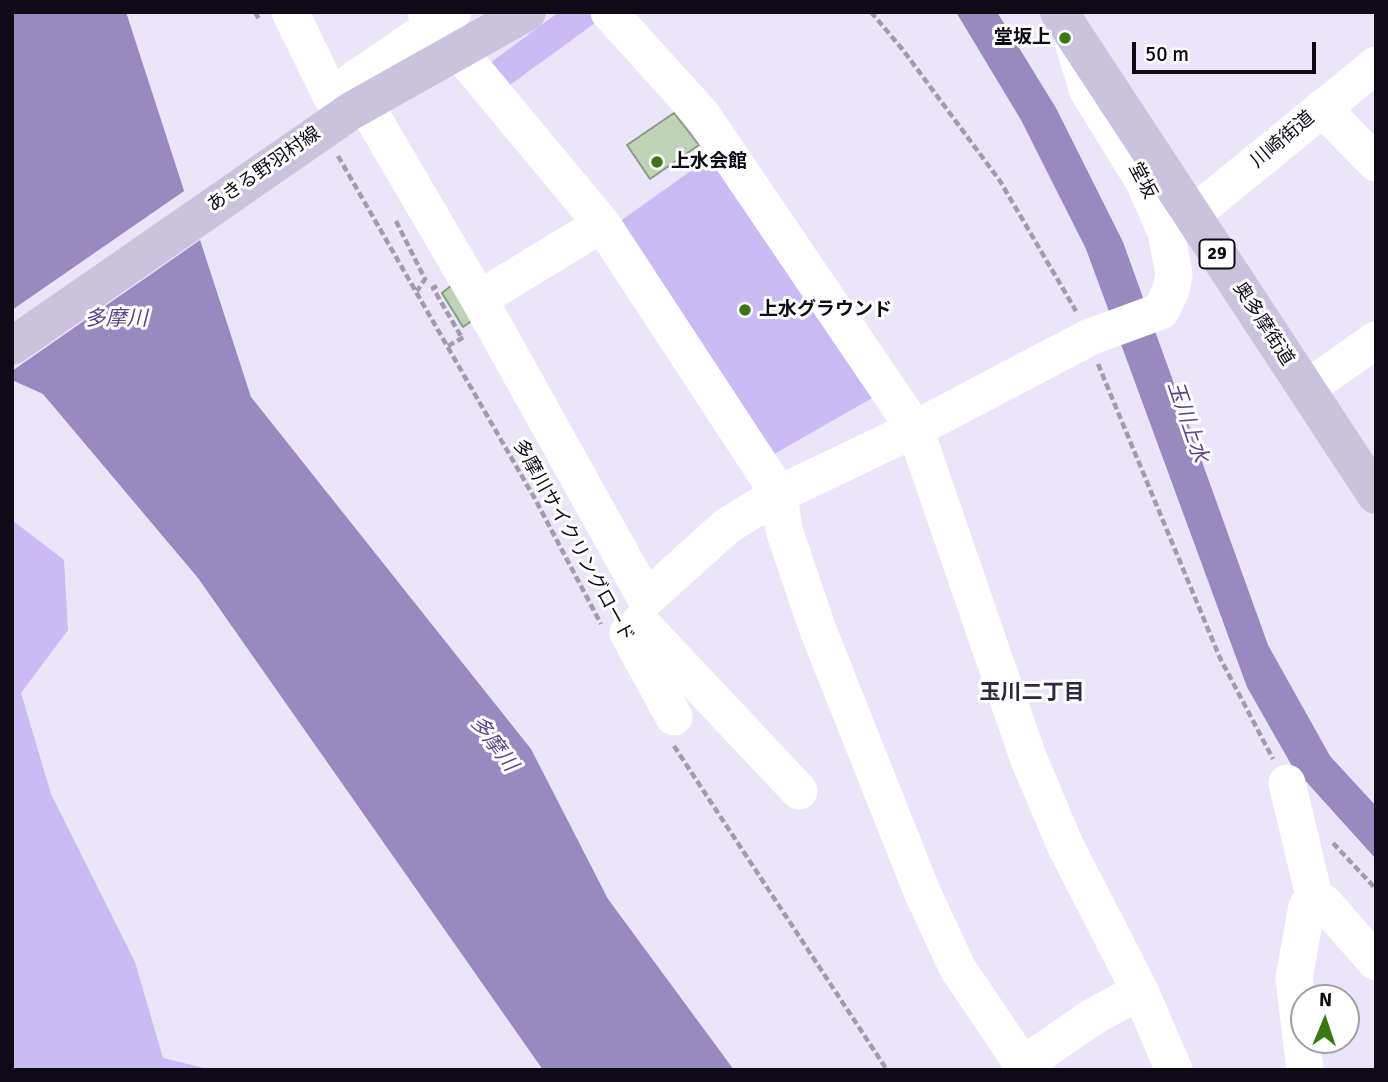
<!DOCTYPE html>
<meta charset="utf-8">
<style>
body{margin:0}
#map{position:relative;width:1388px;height:1082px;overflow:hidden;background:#ebe5fa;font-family:Signika,sans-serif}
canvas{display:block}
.frame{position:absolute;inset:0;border:14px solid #0f0b16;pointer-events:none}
.north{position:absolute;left:1290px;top:984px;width:70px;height:70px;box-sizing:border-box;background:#fff;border:2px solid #9f9da2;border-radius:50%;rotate:2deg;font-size:19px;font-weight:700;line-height:28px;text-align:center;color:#0f0b16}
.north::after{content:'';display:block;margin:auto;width:24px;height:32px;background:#397815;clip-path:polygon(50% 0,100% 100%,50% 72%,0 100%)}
.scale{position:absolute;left:1132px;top:42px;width:184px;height:32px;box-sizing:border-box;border:4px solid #0f0b16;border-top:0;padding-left:9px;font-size:21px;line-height:24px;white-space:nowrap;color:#0f0b16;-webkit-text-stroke:5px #fff;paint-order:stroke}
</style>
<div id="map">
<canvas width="1388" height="1082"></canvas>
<div class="frame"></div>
<div class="north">N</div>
<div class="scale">50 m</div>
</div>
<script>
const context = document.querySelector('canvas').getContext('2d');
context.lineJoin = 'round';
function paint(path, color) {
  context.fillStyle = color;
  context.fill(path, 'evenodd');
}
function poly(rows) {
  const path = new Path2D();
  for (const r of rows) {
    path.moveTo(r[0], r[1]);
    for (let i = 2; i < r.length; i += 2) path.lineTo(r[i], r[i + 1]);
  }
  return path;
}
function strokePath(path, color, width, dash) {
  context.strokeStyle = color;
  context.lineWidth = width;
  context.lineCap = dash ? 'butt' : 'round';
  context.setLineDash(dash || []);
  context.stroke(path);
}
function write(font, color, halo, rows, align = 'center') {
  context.font = font + ' Signika,"Noto Sans JP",sans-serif';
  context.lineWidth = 6;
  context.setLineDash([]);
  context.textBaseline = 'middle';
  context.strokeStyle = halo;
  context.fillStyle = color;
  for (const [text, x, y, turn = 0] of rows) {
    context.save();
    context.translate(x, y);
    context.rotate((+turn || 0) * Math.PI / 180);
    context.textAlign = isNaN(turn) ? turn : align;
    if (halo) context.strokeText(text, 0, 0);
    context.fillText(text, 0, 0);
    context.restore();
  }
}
paint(poly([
 [559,12,596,12,602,18,503,90,486,66],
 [713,155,879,394,769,457,612,227],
 [12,520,64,560,68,630,21,693,51,794,135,962,163,1058,212,1070,12,1070]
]), '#ccbaf4');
paint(poly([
 [12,12,126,12,251,397,531,749,608,899,734,1070,543,1070,198,578,43,394,12,380],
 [956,12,997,12,1056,108,1123,242,1268,645,1330,756,1376,806,1376,859,1292,766,1247,687,1086,249,1021,120]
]), '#9a88c1');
paint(poly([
 [187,189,203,238,12,371,12,310]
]), '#ebe5fa');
const building = poly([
 [674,113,699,145,650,179,627,145,674,113],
 [452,285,473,320,463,327,442,293,452,285]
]);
paint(building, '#bfd4b6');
strokePath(building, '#879c80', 2);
strokePath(poly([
 [255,12,260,21],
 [871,12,903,50,1000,181,1076,311],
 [338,156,535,499,601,624],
 [396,221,425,279,417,291],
 [437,286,433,288,462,338],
 [448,346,464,337],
 [1098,364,1220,658,1273,759],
 [674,746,887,1070],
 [1333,843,1376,889]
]), '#a09bad', 4.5, [7, 3.5]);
strokePath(poly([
 [290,12,331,96,453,12],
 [426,12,602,224,479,299],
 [609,12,702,115,915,429,1028,757,1065,845,1140,991,1174,1070],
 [352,82,479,299,646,599,727,526,779,494,915,429,1090,337,1161,311,1171,290,1174,274,1166,232,1143,180,1088,91,1073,42],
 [1322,108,1376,163],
 [1192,215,1376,65],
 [602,224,779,494,784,530,818,630,923,894,958,969,1023,1065,1091,1018,1140,991],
 [1306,389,1376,340],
 [640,622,799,791],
 [635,627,628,633,674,717],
 [1287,783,1316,904],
 [1305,1070,1294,978,1307,906,1324,903,1376,962]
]), '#fff', 37);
strokePath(poly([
 [1059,12,1376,495],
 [12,346,351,111,527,12]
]), '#cbc3de', 38);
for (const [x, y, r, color] of [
 [1065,38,7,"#397815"],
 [657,162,7,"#397815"],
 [745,310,7,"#397815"]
]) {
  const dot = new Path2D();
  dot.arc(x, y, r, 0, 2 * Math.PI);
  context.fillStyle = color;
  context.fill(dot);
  strokePath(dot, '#fff', 2.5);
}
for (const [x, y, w] of [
 [1217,254,35]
]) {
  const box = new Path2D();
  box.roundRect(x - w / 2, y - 14.5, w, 29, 5);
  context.fillStyle = '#fff';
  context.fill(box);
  strokePath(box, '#0f0b16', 2);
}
write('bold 18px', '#0f0b16', null, [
 ["29",1217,254]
]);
write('bold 19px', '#0f0b16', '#fff', [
 ["堂坂上",1051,38,"right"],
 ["上水会館",671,162],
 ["上水グラウンド",759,310]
], 'left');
write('19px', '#0f0b16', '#fff', [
 ["川崎街道",1283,140,-40],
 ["あきる野羽村線",264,170,-35],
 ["堂坂",1142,181,62],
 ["奥多摩街道",1263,324,57],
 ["多摩川サイクリングロード",573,541,61]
]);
write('italic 21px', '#5d438a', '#fff', [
 ["多摩川",116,319],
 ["玉川上水",1187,422,71],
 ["多摩川",493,744,53]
]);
write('bold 21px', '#302741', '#fff', [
 ["玉川二丁目",1032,693]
]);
</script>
